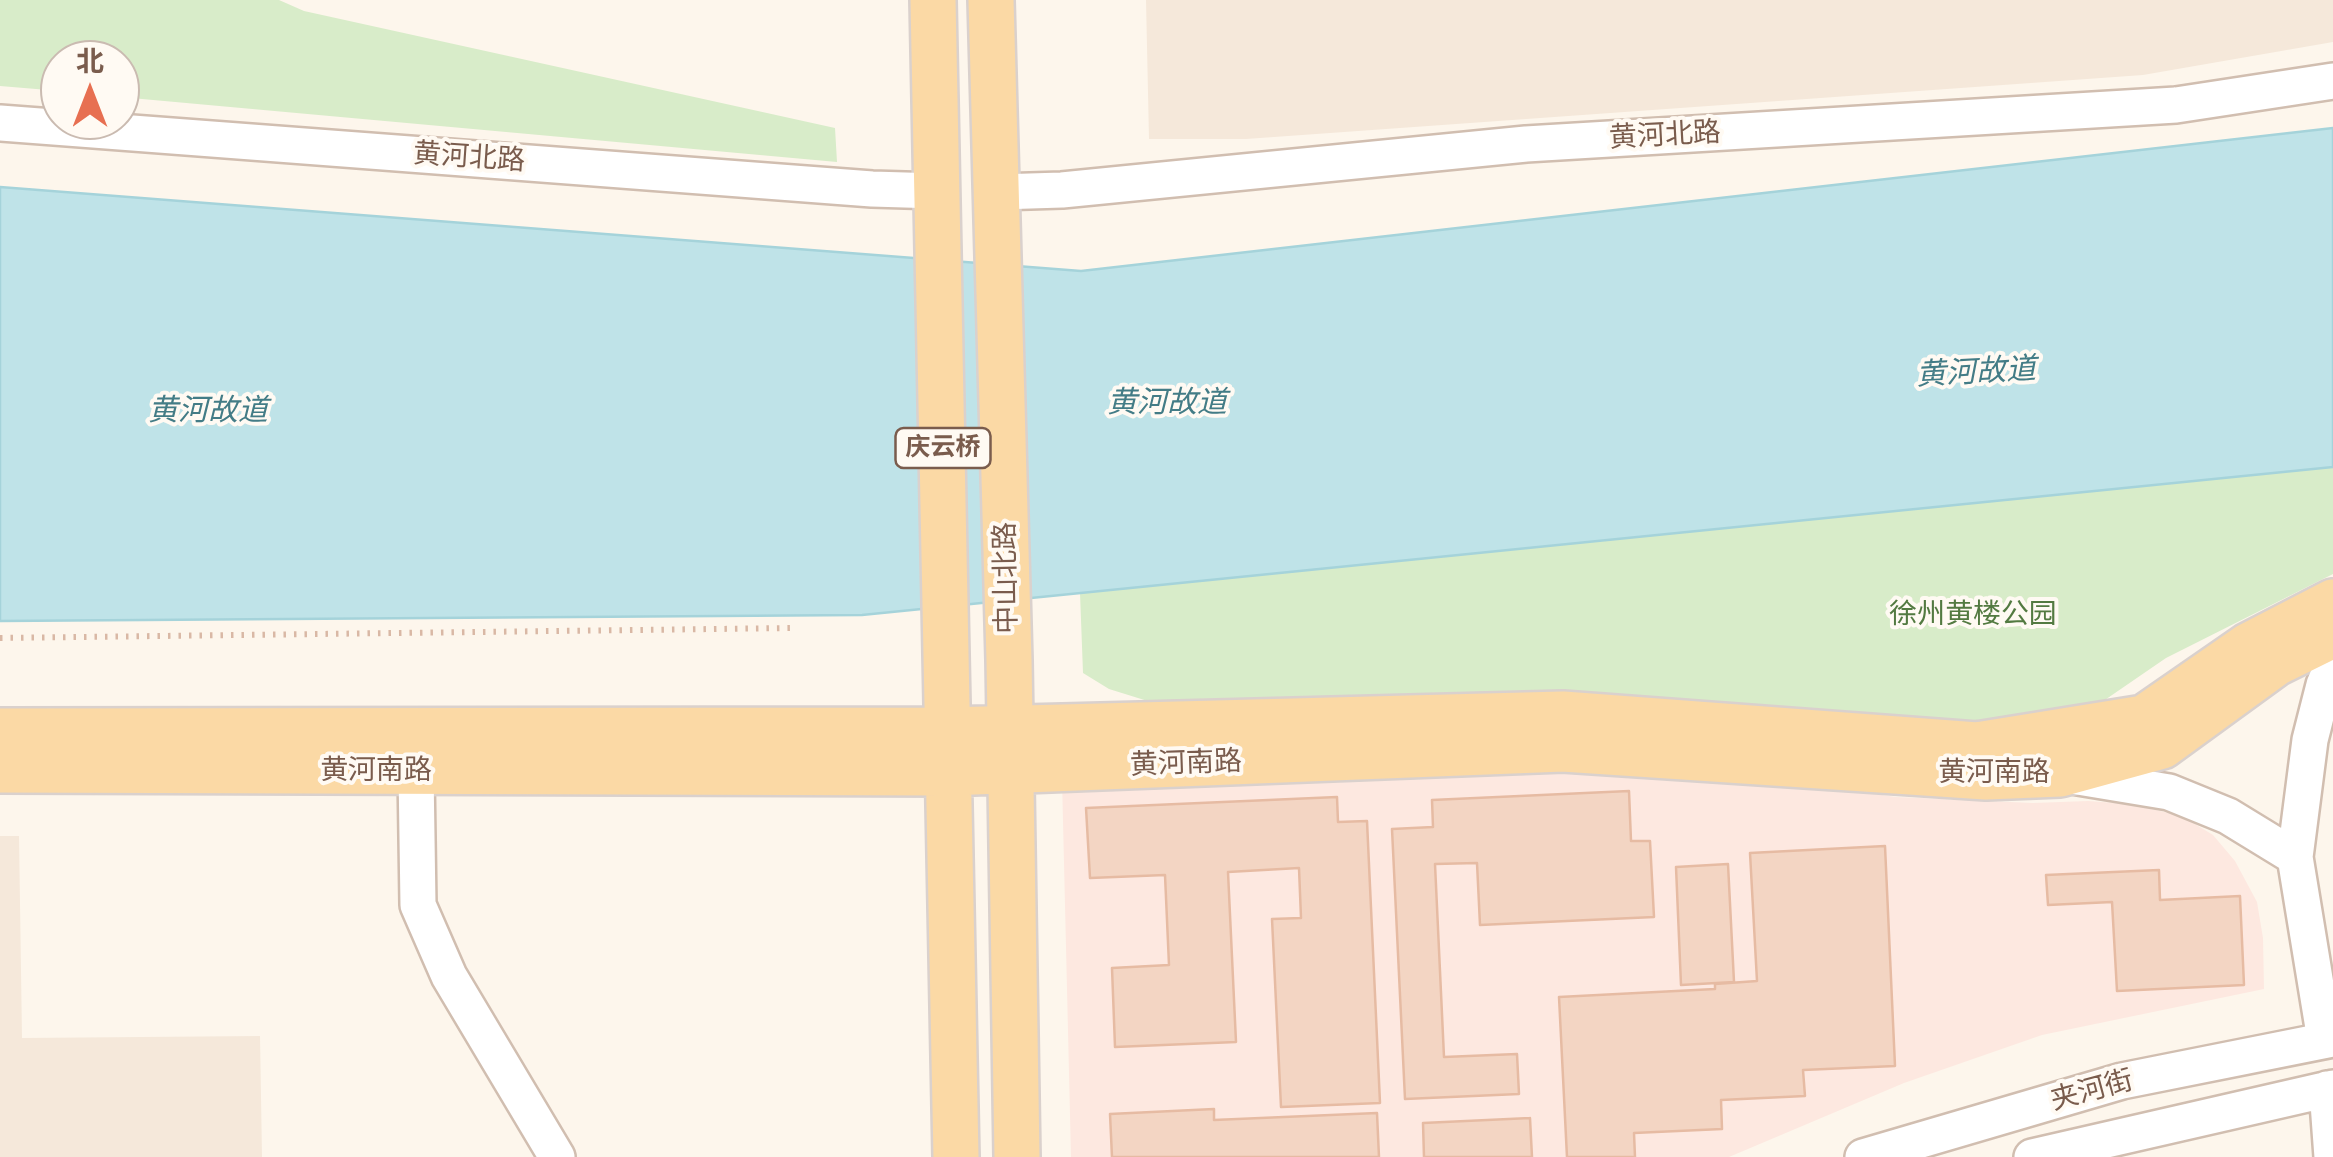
<!DOCTYPE html>
<meta charset="utf-8">
<style>
body{margin:0}
#map{position:relative;width:2333px;height:1157px;overflow:hidden;background:#fdf6ec;font-family:"Fira Sans Condensed","Noto Sans SC",sans-serif}
canvas{display:block}
.north{position:absolute;left:40px;top:40px;width:100px;height:100px;box-sizing:border-box;background:#fffaf3;border:2px solid #cabbb1;border-radius:50%;rotate:0deg;font-size:28px;font-weight:700;line-height:40px;text-align:center;color:#7a5c4d}
.north::after{content:'';display:block;margin:auto;width:35px;height:45px;background:#e76f51;clip-path:polygon(50% 0,100% 100%,50% 72%,0 100%)}
</style>
<div id="map">
<canvas width="2333" height="1157"></canvas>
<div class="north">北</div>
</div>
<script>
const context = document.querySelector('canvas').getContext('2d');
context.lineJoin = 'round';
function paint(path, color) {
  context.fillStyle = color;
  context.fill(path, 'evenodd');
}
function poly(rows) {
  const path = new Path2D();
  for (const r of rows) {
    path.moveTo(r[0], r[1]);
    for (let i = 2; i < r.length; i += 2) path.lineTo(r[i], r[i + 1]);
  }
  return path;
}
function strokePath(path, color, width, dash) {
  context.strokeStyle = color;
  context.lineWidth = width;
  context.lineCap = dash ? 'butt' : 'round';
  context.setLineDash(dash || []);
  context.stroke(path);
}
function write(font, color, halo, rows, align = 'center') {
  context.font = font + ' "Fira Sans Condensed","Noto Sans SC",sans-serif';
  context.lineWidth = 8;
  context.setLineDash([]);
  context.textBaseline = 'middle';
  context.strokeStyle = halo;
  context.fillStyle = color;
  for (const [text, x, y, turn = 0] of rows) {
    context.save();
    context.translate(x, y);
    context.rotate((+turn || 0) * Math.PI / 180);
    context.textAlign = isNaN(turn) ? turn : align;
    if (halo) context.strokeText(text, 0, 0);
    context.fillText(text, 0, 0);
    context.restore();
  }
}
paint(poly([
 [1146,0,2333,0,2333,42,2143,75,1246,139,1149,139],
 [0,836,19,836,22,1038,260,1036,262,1157,0,1157]
]), '#f5e8da');
paint(poly([
 [1556,769,1706,770,1896,797,2033,803,2088,801,2129,804,2182,816,2213,835,2235,861,2257,902,2263,938,2264,989,2042,1035,1904,1083,1729,1157,1071,1157,1062,779]
]), '#fde8e0');
paint(poly([
 [0,0,279,0,304,11,835,128,837,162,120,97,120,60,60,60,60,91,0,86],
 [2333,467,2333,574,2166,658,2099,704,2007,725,1183,712,1109,689,1083,673,1080,593]
]), '#d8ecc9');
const water = poly([
 [2333,128,2333,467,862,615,0,621,0,187,1081,271,2333,128]
]);
paint(water, '#bfe3e8');
strokePath(water, '#a5d3da', 2.5);
const building = poly([
 [1629,791,1631,841,1650,841,1654,917,1480,925,1477,863,1435,864,1444,1057,1517,1054,1519,1094,1405,1099,1392,829,1433,827,1432,800,1629,791],
 [1337,797,1338,822,1367,821,1380,1103,1281,1107,1272,919,1301,918,1299,868,1228,872,1236,1042,1115,1047,1112,968,1169,965,1165,875,1090,878,1086,808,1337,797],
 [1885,846,1895,1066,1803,1070,1805,1096,1721,1100,1722,1129,1634,1133,1635,1157,1567,1157,1559,997,1715,989,1715,984,1757,981,1750,853,1885,846],
 [1728,864,1734,982,1681,985,1676,867,1728,864],
 [2159,870,2160,900,2240,896,2244,985,2117,991,2112,902,2048,905,2046,875,2159,870],
 [1214,1109,1214,1120,1377,1113,1379,1157,1112,1157,1110,1114,1214,1109],
 [1530,1118,1532,1157,1424,1157,1423,1123,1530,1118]
]);
paint(building, '#f3d5c3');
strokePath(building, '#e6bba3', 2.5);
const minor = poly([
 [0,123,872,189,938,191],
 [998,192,1062,190,1526,144,2176,105,2333,81],
 [416,771,418,905,449,976,557,1157],
 [2066,775,2169,792,2228,816,2295,857,2310,740,2324,685,2333,664],
 [2295,857,2325,1040],
 [2327,1089,2332,1157],
 [1863,1157,2122,1081,2333,1039],
 [2032,1157,2333,1088]
]);
const major = poly([
 [933,0,956,1157],
 [991,0,1009,660,1017,1157],
 [0,731,947,730,1563,714,1977,745,2144,718,2248,646,2333,602],
 [0,770,948,773,1563,749,1986,777,2060,774,2162,746,2276,663,2333,635]
]);
strokePath(minor, '#d1beb0', 40);
strokePath(major, '#dad1cd', 50);
strokePath(poly([
 [0,638,794,628]
]), '#d9b8a5', 6, [2.5, 8]);
strokePath(minor, '#fff', 35);
strokePath(major, '#fbd9a5', 45);
for (const [x, y, w] of [
 [943,448,95]
]) {
  const box = new Path2D();
  box.roundRect(x - w / 2, y - 20, w, 40, 8);
  context.fillStyle = '#fffaf3';
  context.fill(box);
  strokePath(box, '#7a5c4d', 2.5);
}
write('bold 25px', '#7a5c4d', null, [
 ["庆云桥",943,448]
]);
write('28px', '#7a5c4d', '#fffaf3', [
 ["黄河北路",1665,136,-3],
 ["黄河北路",469,158,4],
 ["中山北路",1007,578,-91],
 ["黄河南路",1186,764,-2],
 ["黄河南路",376,771],
 ["黄河南路",1994,773],
 ["夹河街",2092,1091,-15]
]);
write('28px', '#537a41', '#fffaf3', [
 ["徐州黄楼公园",1973,615]
]);
write('italic 30px', '#437c86', '#fffaf3', [
 ["黄河故道",1976,373,-3],
 ["黄河故道",1167,404],
 ["黄河故道",208,412]
]);
</script>
